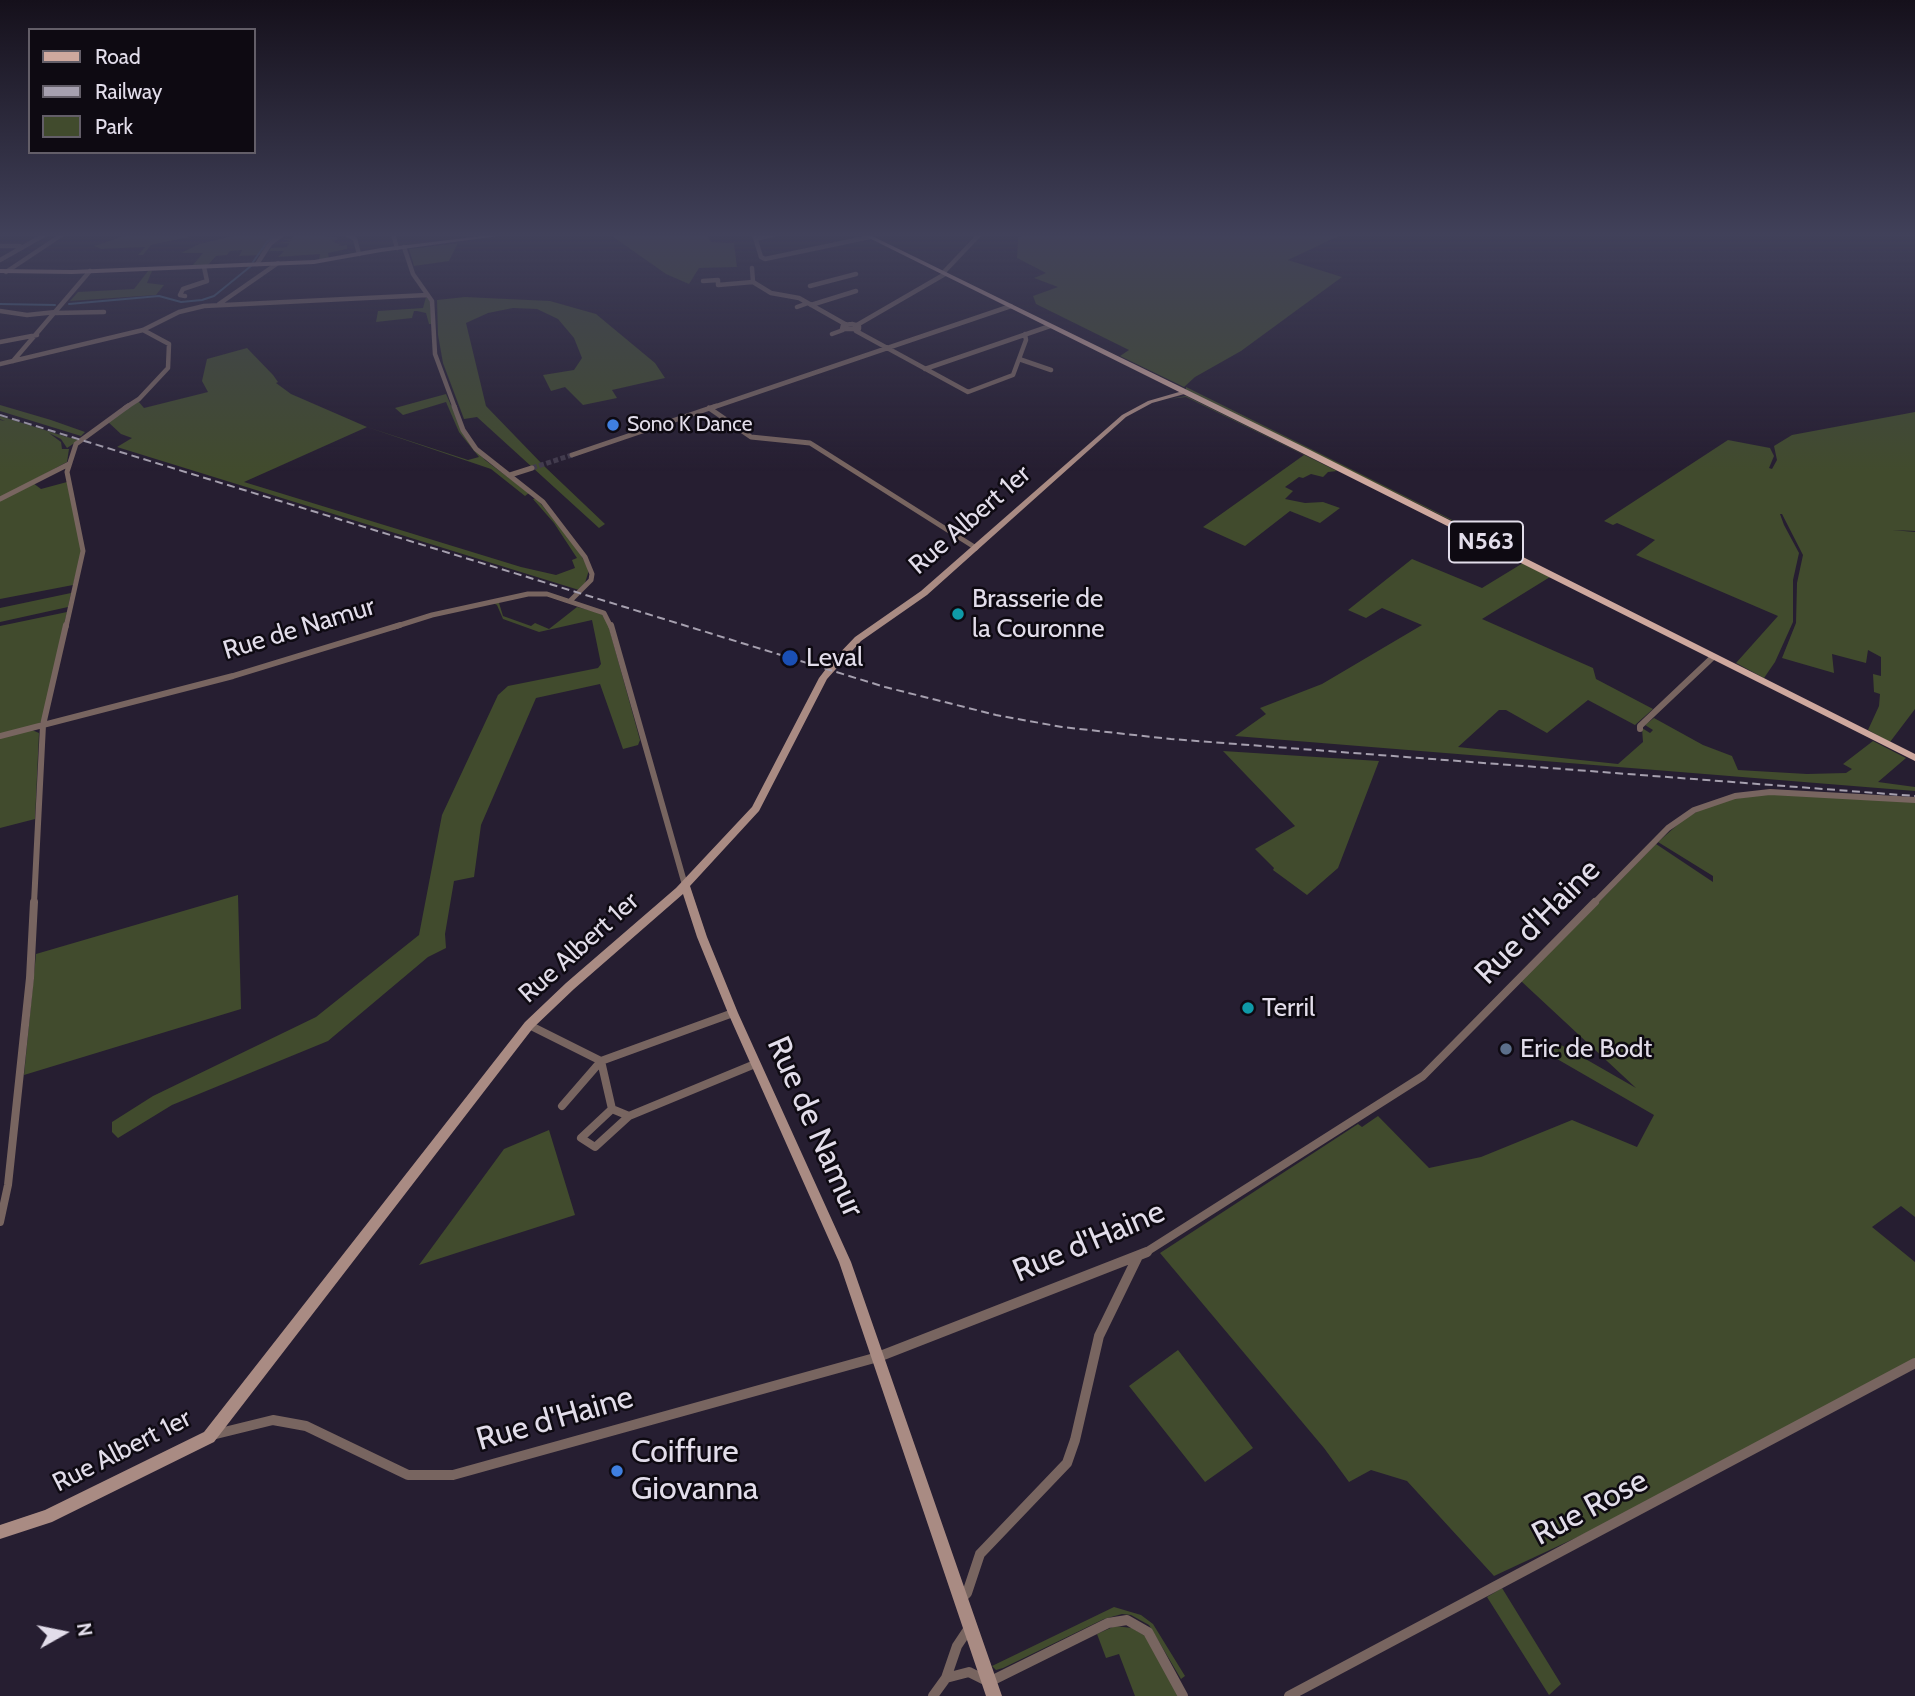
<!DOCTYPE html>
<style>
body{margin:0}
#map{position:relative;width:1915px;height:1696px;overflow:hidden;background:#261e31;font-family:Cabin,sans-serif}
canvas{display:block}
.legend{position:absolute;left:28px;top:28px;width:228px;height:126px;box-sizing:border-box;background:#0e0a12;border:2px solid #635e68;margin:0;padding:9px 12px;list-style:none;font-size:21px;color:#e2ddea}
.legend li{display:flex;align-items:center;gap:14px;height:35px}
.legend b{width:35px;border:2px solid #635e68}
.north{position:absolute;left:28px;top:1598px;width:70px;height:70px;-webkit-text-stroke:5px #0e0a12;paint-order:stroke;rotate:81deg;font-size:19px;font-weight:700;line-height:28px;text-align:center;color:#e2ddea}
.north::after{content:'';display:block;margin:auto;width:24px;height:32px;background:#e2ddea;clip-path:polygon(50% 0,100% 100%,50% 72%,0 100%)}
</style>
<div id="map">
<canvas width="1915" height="1696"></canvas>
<ul class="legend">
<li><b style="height:9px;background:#cea89e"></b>Road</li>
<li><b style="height:9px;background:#a6a0af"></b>Railway</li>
<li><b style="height:19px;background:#414b2d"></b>Park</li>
</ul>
<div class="north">N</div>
</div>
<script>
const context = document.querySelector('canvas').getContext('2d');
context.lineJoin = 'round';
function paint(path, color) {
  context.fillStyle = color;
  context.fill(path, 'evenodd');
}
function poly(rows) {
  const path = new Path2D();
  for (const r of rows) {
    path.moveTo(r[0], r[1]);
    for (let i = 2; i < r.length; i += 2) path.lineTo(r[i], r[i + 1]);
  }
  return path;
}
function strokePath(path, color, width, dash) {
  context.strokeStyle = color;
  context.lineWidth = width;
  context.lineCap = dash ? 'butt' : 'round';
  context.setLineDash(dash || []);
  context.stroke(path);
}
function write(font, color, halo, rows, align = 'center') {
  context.font = font + ' Cabin,sans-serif';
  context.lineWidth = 5;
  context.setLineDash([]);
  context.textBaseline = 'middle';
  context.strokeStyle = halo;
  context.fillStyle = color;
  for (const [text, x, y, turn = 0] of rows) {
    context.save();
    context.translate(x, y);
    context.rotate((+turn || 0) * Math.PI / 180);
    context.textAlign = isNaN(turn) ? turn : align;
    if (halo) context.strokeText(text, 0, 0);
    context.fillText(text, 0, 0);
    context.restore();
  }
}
paint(poly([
 [131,234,181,234,189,237,151,245,143,255,138,255,145,247,101,249,94,246],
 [242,234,280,234,268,243,262,255,239,256,242,250,230,251,227,255,216,256,208,265,192,266,203,253,181,253,199,244],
 [297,234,336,237,338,239,332,241,341,245,337,246,347,245,347,249,328,253,329,259,319,260,320,254,278,257,284,251,269,251,271,248,287,247,289,243,277,243,293,241,280,239,291,239,294,236,286,236],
 [609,234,706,234,711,242,734,243,737,267,699,268,689,284,666,274],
 [1032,234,1343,234,1288,260,1342,277,1241,351,1195,377,1184,387,1120,356,1129,350,1036,304,1033,296,1058,287,1034,278,1046,273,1017,258,1018,237],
 [458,243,449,261,414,266,409,249],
 [148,271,152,271,147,283,164,285,156,295,70,301,78,292,134,289],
 [426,297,430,301,432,324,429,324,426,313,417,311,414,311,412,318,376,322,378,311,423,308],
 [465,297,550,301,596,314,655,363,665,378,612,390,617,398,583,405,565,387,551,391,543,375,574,370,582,358,574,338,558,319,537,309,513,308,488,313,466,323,486,406,544,466,605,524,599,528,477,417,464,419,443,363,438,335,437,300],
 [247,348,273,375,278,382,276,383,291,394,367,427,468,460,479,457,459,432,446,402,403,415,395,408,446,394,463,432,485,460,529,493,525,496,491,469,367,427,244,482,521,567,556,575,575,568,572,560,577,558,573,552,554,523,533,499,536,498,576,546,589,570,585,583,579,590,117,447,132,438,121,434,107,421,138,401,144,408,208,392,202,381,207,359],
 [1186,387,1311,449,1540,564,1186,390],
 [1186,396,1337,471,1328,472,1323,477,1311,474,1303,478,1299,477,1285,487,1293,491,1285,499,1305,503,1323,502,1340,508,1320,523,1290,511,1245,546,1203,527,1304,455,1186,397,1169,399],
 [0,405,51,420,85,432,81,436,0,411],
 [1915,412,1915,531,1892,530,1915,532,1915,709,1890,742,1868,730,1879,706,1880,694,1874,692,1873,674,1881,676,1881,657,1868,650,1866,663,1832,654,1834,673,1782,658,1796,623,1797,583,1803,555,1782,514,1780,514,1784,525,1799,553,1793,580,1793,622,1775,662,1764,678,1736,663,1778,616,1636,555,1655,540,1617,523,1613,525,1604,521,1728,440,1770,448,1774,456,1769,468,1772,469,1777,460,1774,446,1792,435],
 [0,416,67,437,79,440,67,448,61,439,49,433,61,442,62,449,69,449,67,462,0,498,0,420,5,421,0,419],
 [67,482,82,551,73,585,0,599,0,501,33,483,41,489],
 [1412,559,1482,588,1523,563,1550,577,1482,619,1593,668,1596,679,1653,709,1635,725,1588,700,1547,733,1506,710,1499,710,1458,747,1618,764,1643,742,1642,728,1650,733,1653,730,1645,725,1654,718,1703,745,1732,756,1738,770,1807,774,1846,773,1852,769,1843,764,1873,741,1906,758,1878,782,1915,787,1915,791,1235,736,1266,714,1260,708,1322,684,1422,625,1382,608,1366,618,1348,610],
 [71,593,68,607,0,622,0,608],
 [493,603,499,603,503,616,531,626,535,623,549,629,577,607,601,613,608,624,640,740,638,745,623,749,600,684,536,698,481,825,474,877,454,881,445,934,446,948,428,957,328,1041,172,1105,118,1138,112,1132,112,1122,153,1096,316,1017,419,935,442,815,498,695,508,686,598,668,601,664,592,620,539,632,503,619,497,605],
 [67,612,42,721,37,725,0,735,0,626],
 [32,730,39,733,35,819,0,828,0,738],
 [1223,751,1379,761,1338,868,1307,895,1273,870,1274,868,1255,849,1295,826],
 [1767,794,1915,802,1915,1217,1901,1206,1872,1227,1915,1262,1915,1359,1629,1513,1494,1576,1407,1481,1371,1470,1349,1482,1324,1448,1160,1253,1358,1124,1362,1127,1378,1116,1429,1168,1481,1157,1572,1120,1637,1147,1654,1115,1545,1052,1556,1042,1636,1088,1521,981,1656,844,1713,882,1713,876,1658,842,1684,819,1702,809,1733,799],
 [238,895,241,1009,24,1075,36,954],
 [549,1130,575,1215,419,1265,504,1149],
 [1178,1350,1253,1448,1205,1482,1129,1386],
 [1502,1588,1561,1684,1549,1695,1487,1597],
 [1114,1607,1141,1615,1153,1624,1185,1676,1181,1679,1149,1625,1131,1615,1122,1614,1104,1619,1003,1668,996,1670,992,1666],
 [1115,1626,1132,1628,1147,1637,1178,1696,1135,1696,1119,1654,1106,1658,1097,1634]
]), '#414b2d');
strokePath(poly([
 [253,262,267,242,277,234],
 [0,304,55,305],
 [69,304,159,296,181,302,202,300,214,296,251,266]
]), '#415e79', 2);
strokePath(poly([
 [532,468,572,455]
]), '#423b4d', 5, [5, 2.5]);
strokePath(poly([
 [347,234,355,239,359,254],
 [393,234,397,248],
 [754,234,761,257,765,259,870,237],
 [756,239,775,234],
 [0,246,20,246],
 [404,247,413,274,432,301,435,354,455,408],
 [0,260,46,234],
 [257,264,270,244,283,234],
 [752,268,753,282,771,293,799,298,845,324],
 [6,272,63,234],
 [943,273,980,234],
 [703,281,718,280,718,285,753,282],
 [810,286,856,274],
 [185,296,180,295,183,289,207,281,204,267],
 [219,304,278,263],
 [811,305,856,291],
 [797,307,808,303],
 [0,311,27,315,56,312],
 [55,313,104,312],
 [852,324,859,326,859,329,842,329,843,325,852,324],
 [857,325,945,274],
 [856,331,968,392,1013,375,1026,340,1025,334],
 [832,334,843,330],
 [0,342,37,335],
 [1019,359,1051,370],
 [13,361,90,271],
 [0,364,143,330,179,312,204,306,427,295],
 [925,369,1050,326],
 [125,408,139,399,168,368,169,344,143,330],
 [711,408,1011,306]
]), '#786560', 4.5);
strokePath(poly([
 [454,406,463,430,476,449,543,502,585,557,592,574,591,580,571,600],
 [709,408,751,437,810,443,976,548],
 [572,455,716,406],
 [510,475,532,468],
 [0,499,69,464],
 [66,627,83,551,67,472,76,444,128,406],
 [394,627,432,615,528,594,547,594,604,613,611,627]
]), '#786560', 5);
strokePath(poly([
 [611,625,685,885],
 [1640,729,1640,726,1713,657],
 [0,736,233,676,400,625],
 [34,903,43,725,66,625],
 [1594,903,1668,828,1694,810,1735,796,1770,792,1915,800]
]), '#786560', 6);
strokePath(poly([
 [529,1025,601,1061,733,1013],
 [562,1106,601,1061,612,1109],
 [612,1109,629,1116,595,1147,581,1138,612,1109],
 [629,1116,755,1064],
 [0,1222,8,1185,30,978,34,902],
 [1143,1254,1423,1076,1595,902]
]), '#786560', 8);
strokePath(poly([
 [216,1434,273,1420,306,1426,408,1475,453,1475,878,1357,1147,1252],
 [960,1600,967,1593,980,1554,1067,1463,1075,1440,1099,1336,1138,1256],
 [946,1678,969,1672,989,1682,1108,1623,1127,1620,1148,1632,1183,1696],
 [933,1696,946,1678,957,1646,969,1628],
 [1289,1696,1915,1363]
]), '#786560', 10);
paint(poly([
 [499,234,513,234,381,252,314,264,72,274,0,273,0,269,72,270,314,260,381,248,499,234],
 [1186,390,1188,391,1188,393,1152,403,1126,417,927,595,861,641,827,679,759,811,690,886,707,937,738,1013,851,1262,1002,1696,986,1696,839,1262,728,1013,697,937,683,894,574,989,533,1028,214,1442,52,1522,0,1539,0,1525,45,1510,204,1432,525,1022,566,983,676,888,752,807,819,678,832,661,855,637,921,591,1122,415,1148,401,1186,390]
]), '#a98b83');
paint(poly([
 [861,234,868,234,1308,449,1915,754,1915,761,1302,453,861,234]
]), '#cea89e');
strokePath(poly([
 [0,415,885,687,996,715,1062,727,1171,739,1915,796]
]), '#a6a0af', 2, [8, 4.5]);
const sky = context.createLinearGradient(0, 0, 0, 471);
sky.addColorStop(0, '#15101b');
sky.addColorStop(0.5, '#41415a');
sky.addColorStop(1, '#41415a00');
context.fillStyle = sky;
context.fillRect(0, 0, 1915, 471);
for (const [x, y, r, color] of [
 [613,425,7,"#3f7fe0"],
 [958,614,7,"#0f9aa8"],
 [790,658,9,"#1a4fb4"],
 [1248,1008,7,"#0f9aa8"],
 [1506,1049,7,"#5c6f8a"],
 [617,1471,7,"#3f7fe0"]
]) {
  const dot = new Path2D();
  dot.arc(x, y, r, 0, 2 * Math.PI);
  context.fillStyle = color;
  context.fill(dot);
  strokePath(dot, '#0e0a12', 2.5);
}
write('21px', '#e2ddea', '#0e0a12', [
 ["Sono K Dance",627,425]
], 'left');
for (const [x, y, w] of [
 [1486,542,74]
]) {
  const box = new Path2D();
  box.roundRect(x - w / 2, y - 20.5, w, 41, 5);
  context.fillStyle = '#0e0a12';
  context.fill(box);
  strokePath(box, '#e2ddea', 2);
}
write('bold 24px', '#e2ddea', null, [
 ["N563",1486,542]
]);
write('26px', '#e2ddea', '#0e0a12', [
 ["Rue Albert 1er",970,520,-41],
 ["Rue de Namur",299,629,-17],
 ["Rue Albert 1er",579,948,-42],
 ["Rue Albert 1er",122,1451,-27]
]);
write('26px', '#e2ddea', '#0e0a12', [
 ["Brasserie de",972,599],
 ["la Couronne",972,629],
 ["Leval",806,658],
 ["Terril",1262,1008],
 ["Eric de Bodt",1520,1049]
], 'left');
write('32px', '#e2ddea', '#0e0a12', [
 ["Rue d'Haine",1538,922,-45],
 ["Rue de Namur",815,1127,66],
 ["Rue d'Haine",1089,1242,-23],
 ["Rue d'Haine",555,1419,-16],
 ["Rue Rose",1590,1508,-28]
]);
write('32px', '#e2ddea', '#0e0a12', [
 ["Coiffure",631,1453],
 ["Giovanna",631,1490]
], 'left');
</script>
